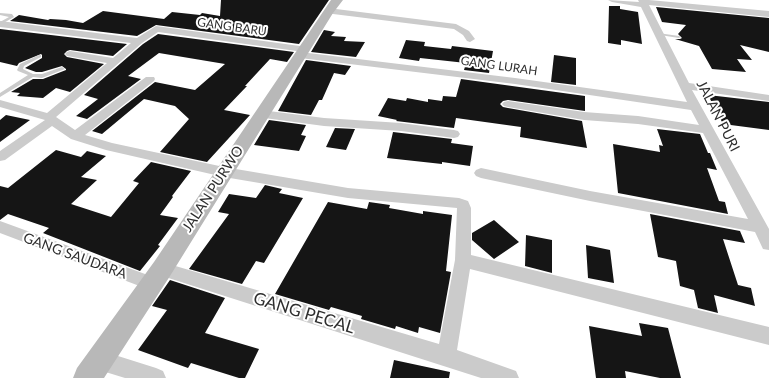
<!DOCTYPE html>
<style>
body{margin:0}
canvas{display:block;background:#fff}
</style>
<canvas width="769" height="378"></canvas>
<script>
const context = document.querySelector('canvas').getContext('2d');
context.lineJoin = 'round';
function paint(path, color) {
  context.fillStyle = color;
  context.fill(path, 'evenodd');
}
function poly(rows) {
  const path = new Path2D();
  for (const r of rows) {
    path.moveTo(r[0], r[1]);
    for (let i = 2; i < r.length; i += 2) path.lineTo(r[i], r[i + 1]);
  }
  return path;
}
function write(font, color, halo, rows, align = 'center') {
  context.font = font + ' Lato,sans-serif';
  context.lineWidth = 4;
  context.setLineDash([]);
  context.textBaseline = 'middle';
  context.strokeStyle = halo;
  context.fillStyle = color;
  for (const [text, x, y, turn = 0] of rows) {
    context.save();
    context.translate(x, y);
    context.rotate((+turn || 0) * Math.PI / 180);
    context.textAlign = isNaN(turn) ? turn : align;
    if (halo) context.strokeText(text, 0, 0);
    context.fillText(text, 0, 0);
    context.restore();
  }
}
paint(poly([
 [221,0,329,0,299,44,156,25,137,36,10,21,19,15,48,20,50,19,66,20,83,23,103,11,164,19,172,12,200,15,202,13,220,16],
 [609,6,620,6,620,9,638,12,642,44,621,40,621,45,608,43],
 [656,7,769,18,769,52,740,45,752,60,737,59,746,72,712,69,699,46,675,39,680,39,682,38,678,34,686,25,662,22],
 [0,29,127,44,113,56,70,50,67,51,64,54,67,57,104,64,70,92,56,88,43,98,17,96,20,93,11,92,33,79,43,79,66,70,66,69,62,66,42,72,36,72,25,68,42,58,42,55,41,54,19,63,17,66,0,62],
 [324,30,335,32,331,36,346,37,344,41,365,42,356,57,311,52],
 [158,34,294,52,287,62,270,59,245,86,247,86,224,110,250,115,207,162,160,152,189,119,175,106,144,99,102,134,92,131,155,82,195,90,225,64,159,53,128,76,141,79,87,119,76,116,98,99,84,95,143,44],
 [406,40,425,42,424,46,451,49,452,46,493,51,489,73,464,70,466,63,420,58,419,61,399,58],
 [554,55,576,58,576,85,551,82],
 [306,60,351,66,345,75,334,73,322,100,319,100,311,115,278,111],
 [461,79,585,96,585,111,508,100,503,101,500,104,503,107,508,108,582,121,587,148,520,137,521,127,456,118,454,128,396,121,397,120,378,116,388,98,406,101,407,98,428,102,428,99,442,101,443,96,456,97],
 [708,95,769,102,769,130,723,124],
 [6,115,30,120,0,142,0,120],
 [269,120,306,125,301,135,306,136,299,151,254,145],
 [335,128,355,129,346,150,326,147],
 [657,129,700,134,708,153,710,153,717,170,707,168,719,201,725,202,728,214,618,193,613,144,660,152,659,145,663,146],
 [393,132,452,139,451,143,473,146,470,166,442,162,442,164,387,158],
 [56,150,81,157,87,151,106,156,81,177,97,180,71,204,111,217,139,183,133,181,151,162,191,171,172,196,173,197,160,215,178,218,158,245,160,246,140,271,43,233,49,228,8,214,0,220,0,186,8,188],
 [265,185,282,189,279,193,303,198,264,263,256,261,242,284,189,269,229,214,218,212,229,194,256,198],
 [328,202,367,209,369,202,390,205,389,208,423,214,423,211,452,215,446,271,451,272,440,333,419,327,418,333,396,326,395,329,361,319,362,316,331,307,329,310,275,294],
 [650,214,740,231,745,243,723,239,738,285,751,288,755,306,714,295,718,313,698,308,694,290,680,286,676,261,658,257],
 [494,220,519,242,494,259,472,240,472,233],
 [526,235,552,240,552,273,525,266],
 [586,245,610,250,614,283,588,278],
 [170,280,225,298,205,333,259,349,245,378,239,378,191,363,188,368,138,350,167,310,152,306],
 [639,323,668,328,681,378,660,378,625,371,626,378,596,378,589,326,642,336],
 [394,360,450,372,449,378,390,378]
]), '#151515');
paint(poly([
 [0,13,12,14,14,17,0,25,0,22,9,17,0,15,0,13],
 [658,33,679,36,681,37,679,38,660,35,658,34,658,33],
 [39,55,41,55,41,57,24,66,23,69,33,74,42,74,62,67,65,69,42,78,33,77,0,97,0,93,28,75,18,71,17,70,20,64,39,55]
]), '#cbcbcb');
paint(poly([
 [608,0,639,2,638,0,649,0,769,11,769,17,649,5,689,83,769,95,769,101,692,90,769,229,769,250,763,249,755,232,590,201,481,178,476,176,474,173,476,170,481,168,590,191,748,219,703,133,638,124,584,120,508,107,504,106,502,104,504,102,508,101,584,112,638,116,699,125,691,110,515,84,300,58,295,55,300,52,515,78,687,102,641,7,612,2,608,0],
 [328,8,456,24,469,31,475,39,470,42,467,41,463,35,454,29,325,13,324,11,328,8],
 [0,21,137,38,156,26,307,47,309,49,307,51,304,52,158,32,142,43,56,117,75,130,146,77,154,77,155,79,154,81,85,135,112,143,224,167,348,188,459,198,468,201,471,208,471,255,769,327,769,345,470,269,457,350,516,371,519,378,481,378,156,274,154,269,156,264,162,262,439,344,455,260,457,208,348,198,224,177,106,150,71,139,52,126,5,160,0,161,0,151,45,120,0,107,0,100,47,113,107,63,67,56,65,54,67,52,70,51,113,58,131,43,0,27,0,21],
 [261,110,324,118,401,123,454,130,458,131,460,134,458,137,454,138,401,131,324,126,257,117,255,114,257,111,261,110],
 [0,221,156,278,158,283,156,288,150,290,0,233,0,221],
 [99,350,156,368,163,371,166,378,125,378,99,370,92,367,89,360,92,353,99,350]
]), '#cbcbcb');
paint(poly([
 [331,0,343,0,333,13,170,276,104,378,73,378,77,368,154,262,331,0]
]), '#b8b8b8');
write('12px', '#2e2e2e', '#fff', [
 ["GANG BARU",232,27,8],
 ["GANG LURAH",499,66,8]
]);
write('14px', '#2e2e2e', '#fff', [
 ["JALAN PURI",718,116,63],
 ["JALAN PURWO",213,189,-57],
 ["GANG SAUDARA",75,256,20]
]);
write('17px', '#2e2e2e', '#fff', [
 ["GANG PECAL",304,313,17]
]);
</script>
